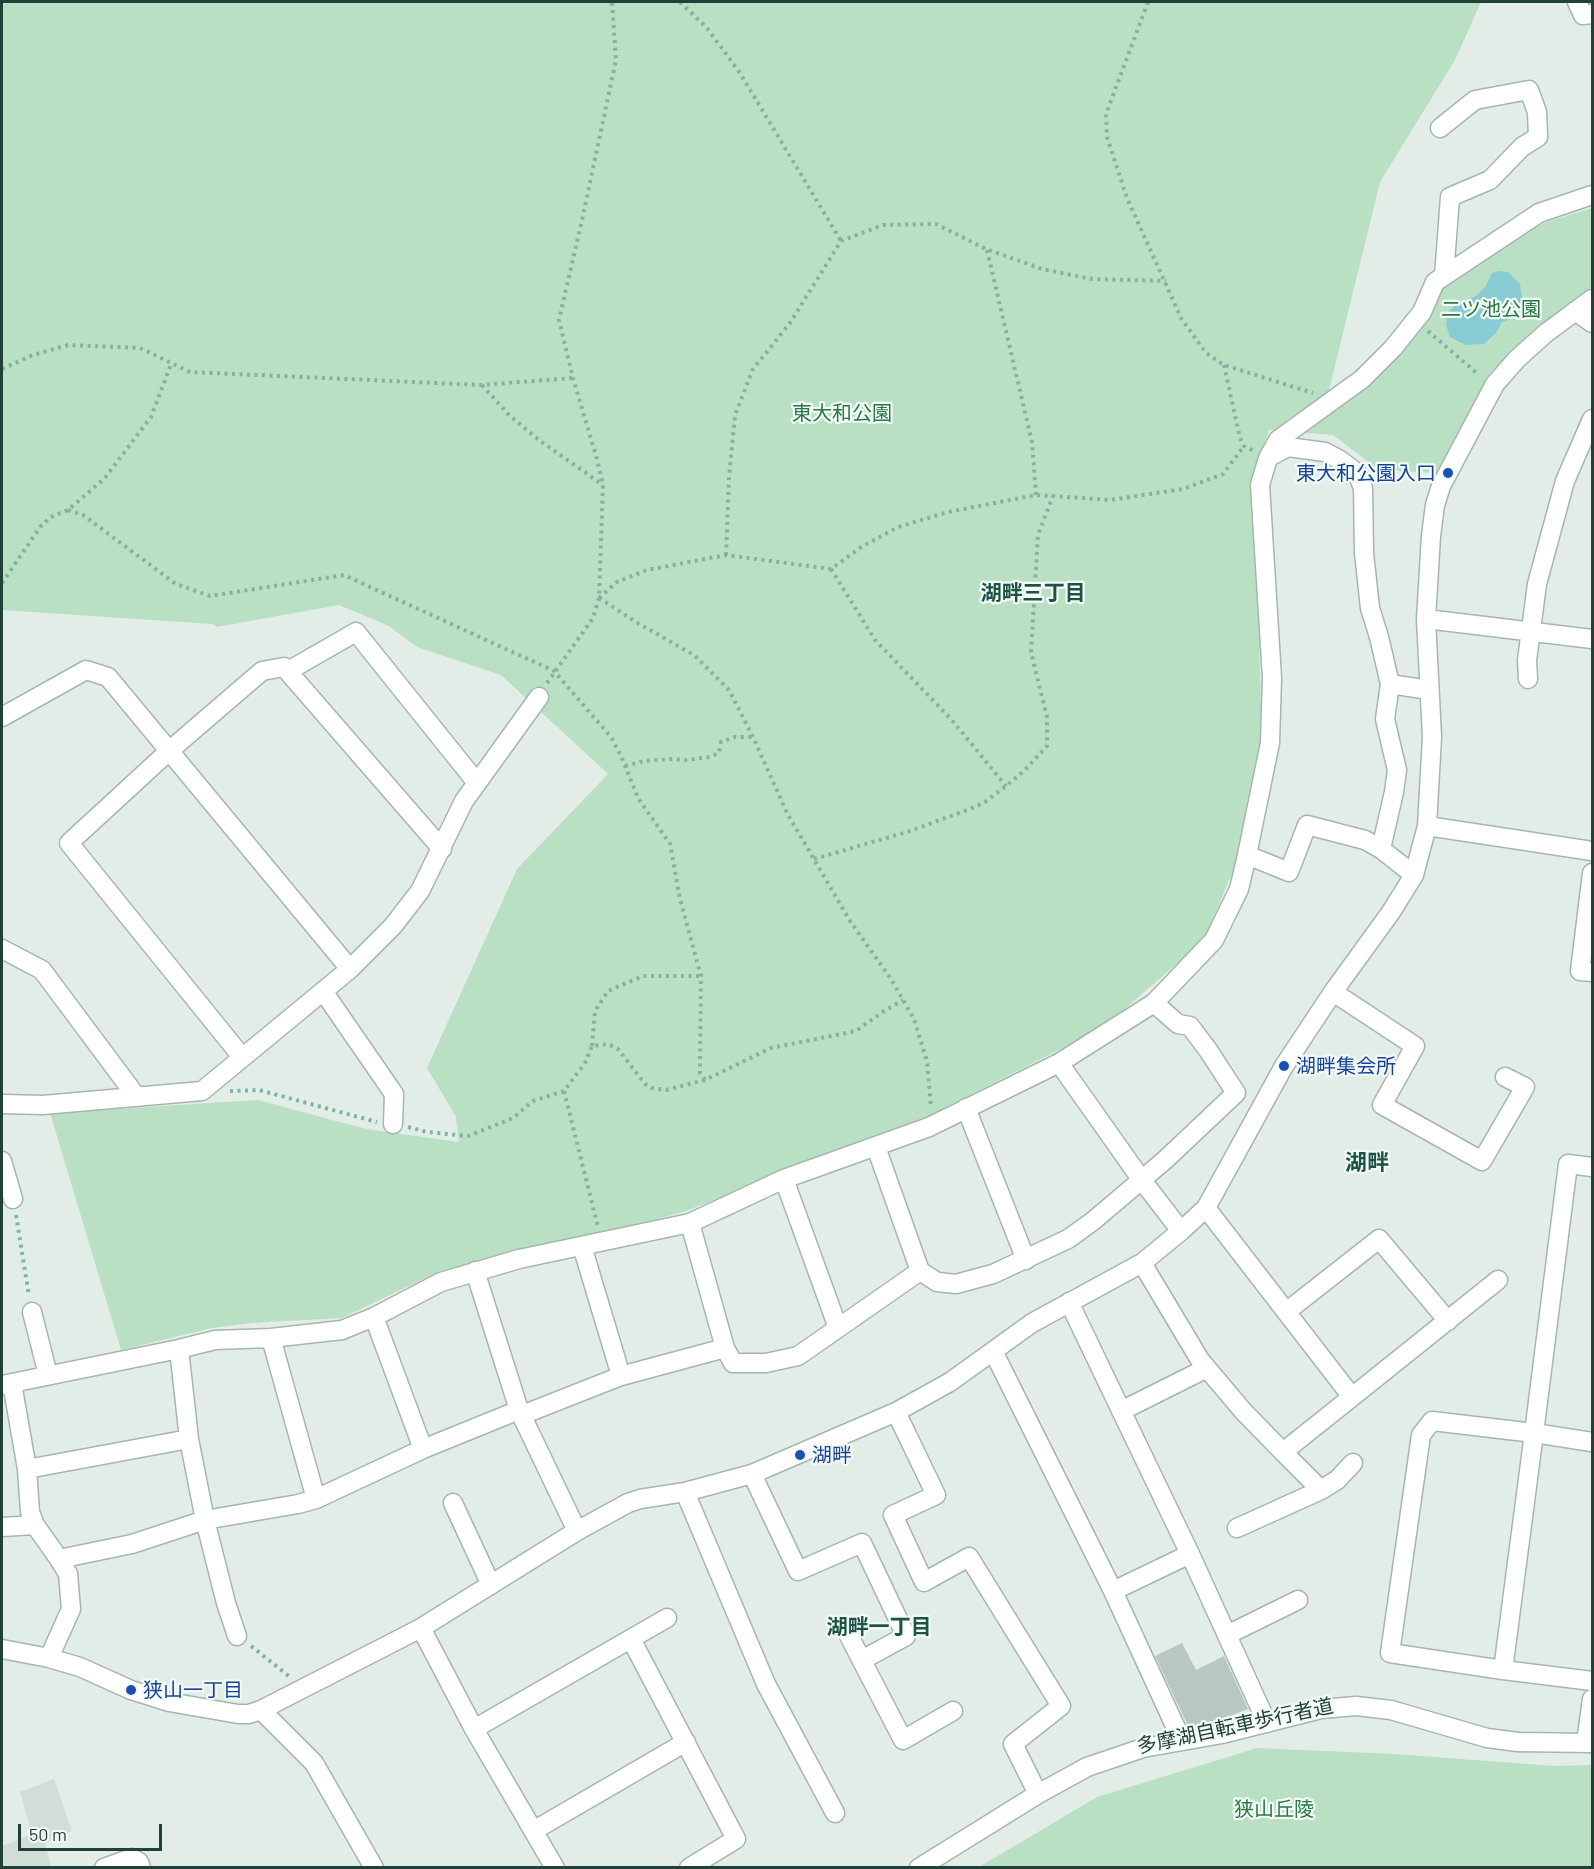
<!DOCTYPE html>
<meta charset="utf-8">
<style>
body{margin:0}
#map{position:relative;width:1594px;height:1869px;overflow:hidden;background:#e3ede8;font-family:Barlow,sans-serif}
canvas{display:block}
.frame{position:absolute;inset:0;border:3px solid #214037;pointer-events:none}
.scale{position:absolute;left:18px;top:1824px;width:144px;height:27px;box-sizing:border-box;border:3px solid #214037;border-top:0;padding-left:8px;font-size:18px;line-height:21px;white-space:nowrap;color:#214037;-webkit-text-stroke:4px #f3faf6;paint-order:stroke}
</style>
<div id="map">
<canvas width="1594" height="1869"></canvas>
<div class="frame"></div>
<div class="scale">50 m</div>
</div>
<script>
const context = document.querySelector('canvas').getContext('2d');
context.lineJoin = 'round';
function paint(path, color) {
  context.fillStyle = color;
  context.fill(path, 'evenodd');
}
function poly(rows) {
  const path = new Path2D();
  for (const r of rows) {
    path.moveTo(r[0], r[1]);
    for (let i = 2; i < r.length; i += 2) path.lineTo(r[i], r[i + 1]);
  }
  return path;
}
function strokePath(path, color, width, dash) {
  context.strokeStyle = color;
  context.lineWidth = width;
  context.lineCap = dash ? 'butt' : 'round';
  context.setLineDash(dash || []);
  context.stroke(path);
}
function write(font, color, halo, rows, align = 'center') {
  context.font = font + ' Barlow,"Noto Sans JP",sans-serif';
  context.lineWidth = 4.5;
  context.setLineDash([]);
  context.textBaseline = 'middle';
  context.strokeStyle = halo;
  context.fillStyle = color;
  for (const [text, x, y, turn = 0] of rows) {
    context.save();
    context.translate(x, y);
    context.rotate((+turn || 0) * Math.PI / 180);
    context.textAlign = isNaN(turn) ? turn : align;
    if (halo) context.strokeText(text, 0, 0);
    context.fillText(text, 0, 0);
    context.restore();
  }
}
paint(poly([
 [54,1779,72,1831,45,1843,51,1867,2,1867,2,1846,32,1834,20,1792]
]), '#d1ddd7');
paint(poly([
 [2,2,1481,2,1455,60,1380,182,1323,415,1399,353,1426,323,1438,285,1544,223,1592,208,1592,287,1568,304,1490,373,1436,473,1379,470,1333,435,1269,430,1254,472,1262,737,1238,858,1205,939,1104,1027,930,1115,686,1211,600,1235,440,1271,342,1318,252,1323,212,1328,121,1350,50,1113,258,1100,366,1129,459,1142,456,1117,427,1068,517,869,608,774,501,675,417,647,389,626,339,605,217,627,212,624,2,610],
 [1257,1748,1395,1754,1555,1766,1592,1765,1592,1867,979,1867,1097,1797]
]), '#bae0c4');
paint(poly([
 [1499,271,1508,272,1520,284,1522,297,1521,307,1513,318,1502,322,1496,333,1484,344,1466,345,1450,337,1446,325,1448,312,1457,304,1476,296,1485,287,1492,273]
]), '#88cbd5');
paint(poly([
 [1182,1643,1196,1670,1224,1656,1248,1709,1207,1725,1201,1725,1189,1728,1155,1656]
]), '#b8c8c1');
const minor = poly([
 [1577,2,1583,15,1592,14],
 [1440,128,1475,100,1529,90,1537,112,1538,137,1522,147,1490,180,1450,197,1444,276],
 [1575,311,1592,323],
 [1269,457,1288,447,1325,452,1340,460,1357,473,1363,488,1364,553,1370,608,1379,637,1390,684,1385,719,1397,770,1394,792,1381,849,1414,875],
 [1426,619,1592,639],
 [288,671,356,632,477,783],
 [1528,679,1527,660,1537,584,1565,481,1592,419],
 [1390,684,1429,690],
 [2,717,86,670,108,677,350,969],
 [1427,826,1592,851],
 [1381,849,1365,840,1307,825,1289,872,1247,855,1270,743,1272,678,1260,485,1268,458,1278,440,1362,379,1393,348,1422,312,1435,282,1539,213,1592,195],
 [1592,873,1580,971,1592,972],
 [2,949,42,970,136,1096],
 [323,991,394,1094,393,1124],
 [1333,992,1415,1046,1382,1105,1482,1161,1525,1087,1505,1077],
 [242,1057,69,843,169,751,262,671,284,667,442,849],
 [1059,1063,1141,1179,1181,1231],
 [2,1104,43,1105,202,1091,350,969,393,926,420,891,464,801,539,697],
 [966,1108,1026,1260],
 [876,1147,920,1271,937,1282,956,1284,993,1274,1068,1239,1093,1221,1165,1160,1236,1093,1208,1050,1190,1026,1178,1024,1154,1003],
 [2,1161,13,1199],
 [1592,1167,1568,1164,1534,1433,1592,1442],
 [784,1179,838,1328],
 [1206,1208,1352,1397,1498,1280],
 [690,1223,725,1348,733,1363,766,1363,798,1356,920,1271],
 [582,1246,621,1376],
 [1142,1263,1200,1360,1243,1411,1283,1452,1352,1397],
 [475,1271,519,1410,577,1531],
 [1069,1302,1190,1554,1267,1723],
 [32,1312,48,1375],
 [1286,1312,1379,1239,1448,1321],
 [374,1317,423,1449],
 [271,1338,316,1499],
 [179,1349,189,1439,205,1520,226,1603,237,1636],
 [993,1351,1113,1591,1182,1741],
 [12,1383,27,1469,30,1512,35,1525,59,1559,132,1544,205,1520,298,1504,316,1499,423,1449,519,1410],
 [2,1385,179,1349,215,1340,271,1338,342,1330,374,1317,441,1282,519,1259,690,1223,784,1179,929,1127,1059,1063,1154,1003,1214,940,1239,889,1247,855],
 [1121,1411,1207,1368],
 [896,1412,936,1495,893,1515,924,1582,969,1557,1061,1706,1013,1744,1038,1794],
 [522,1415,621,1376,725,1348],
 [27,1469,189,1439],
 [752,1474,798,1571,862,1543,906,1636,862,1660],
 [1321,1490,1337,1480,1353,1463],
 [685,1492,766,1684,835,1813],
 [453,1503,491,1585],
 [2,1527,35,1525],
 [1237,1528,1321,1490,1283,1452],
 [1113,1591,1190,1554],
 [421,1628,474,1729,555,1868],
 [847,1632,903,1740,953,1711],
 [1227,1635,1298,1600],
 [631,1639,736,1839,689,1868],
 [2,1649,49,1658,80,1667,131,1690,169,1702,238,1714,249,1714,261,1710,421,1628,577,1531,628,1503,640,1499,685,1492,752,1474,896,1412,950,1382,1032,1323,1142,1263,1181,1231,1206,1208,1284,1066,1333,992,1391,912,1414,875,1427,826,1432,737,1426,619,1431,536,1435,505,1441,486,1495,384,1517,359,1546,333,1592,299],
 [49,1658,71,1609,68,1574,59,1559],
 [1503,1670,1534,1433,1432,1421,1421,1435,1390,1653,1503,1670,1592,1681],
 [261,1710,314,1763,374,1868],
 [474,1729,667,1618],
 [1586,1743,1592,1699],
 [533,1831,686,1742],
 [104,1868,132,1858,139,1862,141,1868],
 [919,1868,1038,1794,1087,1767,1143,1748,1222,1734,1321,1709,1356,1706,1391,1710,1487,1738,1518,1742,1592,1743]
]);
strokePath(minor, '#a5b6af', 21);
strokePath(poly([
 [680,2,707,28,740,73,841,241],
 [1148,2,1106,114,1107,137,1127,198,1181,318,1206,353,1224,365,1313,393],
 [987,250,1032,442,1036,495],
 [1428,331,1479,375],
 [1224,365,1240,438,1244,446,1254,451],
 [2,369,33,355,68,345,140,348,190,372,481,385,573,378],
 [482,385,509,415,539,440,603,485],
 [68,510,83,515,176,584,210,596,344,575,554,671,611,737,621,756,638,798,670,844,680,899,701,976,700,1063,700,1073,705,1080],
 [726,555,729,477,735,415,753,369,790,323,841,241,883,225,936,224,986,249,1042,269,1092,279,1166,281],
 [831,569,875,640,951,719,1006,786],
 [2,583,40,527,51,517,68,510,104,479,151,417,172,362],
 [599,598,617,582,647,570,726,555,831,569,863,546,898,527,948,512,1036,495,1110,500,1183,489,1223,474,1244,446],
 [599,598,636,622,694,655,729,690,753,737,787,813,850,921,891,979,914,1019,927,1061,931,1107],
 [547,683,593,618,599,598,603,485,597,459,573,378,559,320,582,220,616,60,612,2],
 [625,766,644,761,670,759,687,760,709,757,719,753,721,742,735,737,753,737],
 [814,859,907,832,970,809,985,802,1006,786,1024,771,1047,746,1047,717,1031,652,1038,535,1053,496],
 [592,1046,595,1011,608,991,643,976,701,976],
 [230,1091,259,1090,377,1122],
 [564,1091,598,1227],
 [408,1127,427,1132,468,1136,513,1118,533,1101,564,1091,585,1063,592,1046,608,1044,618,1049,645,1084,652,1088,666,1090,705,1080,771,1048,856,1031,884,1011,903,1000],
 [16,1215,29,1296],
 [251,1646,290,1677]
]), '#81b3a2', 4, [3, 4.5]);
strokePath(minor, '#fff', 18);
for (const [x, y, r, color] of [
 [1448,473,6,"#1a4fb4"],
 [1284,1066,6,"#1a4fb4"],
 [800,1455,6,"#1a4fb4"],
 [131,1690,6,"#1a4fb4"]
]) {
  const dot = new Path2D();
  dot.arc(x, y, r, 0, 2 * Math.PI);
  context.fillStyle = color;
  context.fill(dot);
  strokePath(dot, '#f3faf6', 2);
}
write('20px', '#297946', '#f3faf6', [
 ["二ツ池公園",1491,309],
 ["東大和公園",842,413],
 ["狭山丘陵",1274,1809]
]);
write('20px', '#164399', '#f3faf6', [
 ["東大和公園入口",1436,473,"right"],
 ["湖畔集会所",1296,1066],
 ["湖畔",812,1455],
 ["狭山一丁目",143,1690]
], 'left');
write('20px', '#214037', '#f3faf6', [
 ["多摩湖自転車歩行者道",1235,1726,-12]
]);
write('bold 21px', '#1c5345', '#f3faf6', [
 ["湖畔三丁目",1033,593],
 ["湖畔一丁目",879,1627]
]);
write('bold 22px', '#1c5345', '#f3faf6', [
 ["湖畔",1367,1163]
]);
</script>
